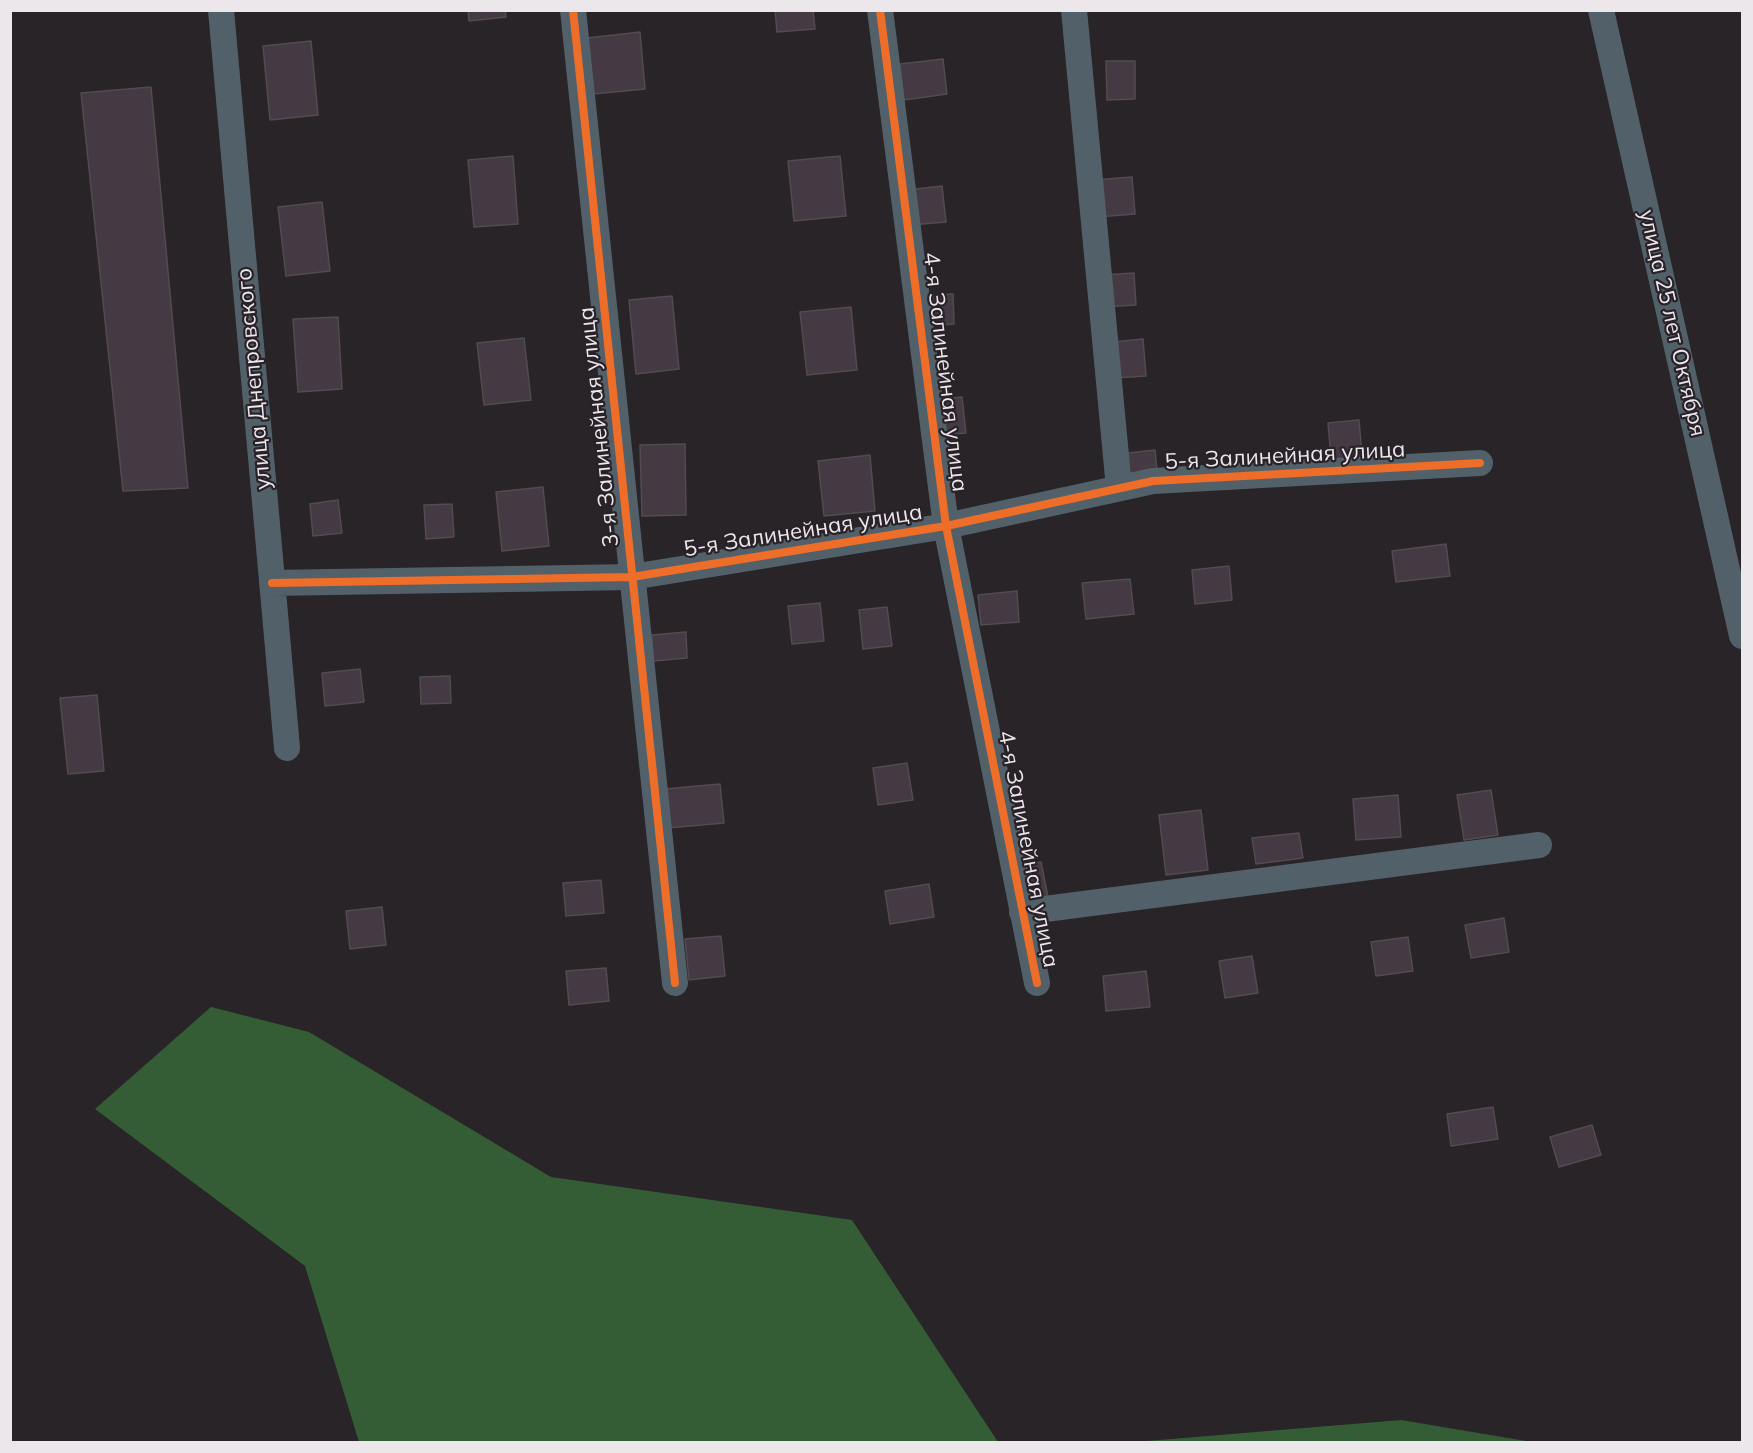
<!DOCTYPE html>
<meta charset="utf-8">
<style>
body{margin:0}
#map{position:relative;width:1753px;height:1453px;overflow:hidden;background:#282428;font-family:Mulish,sans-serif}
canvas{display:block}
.frame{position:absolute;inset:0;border:12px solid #ece7eb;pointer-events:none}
</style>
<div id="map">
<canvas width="1753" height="1453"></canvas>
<div class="frame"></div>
</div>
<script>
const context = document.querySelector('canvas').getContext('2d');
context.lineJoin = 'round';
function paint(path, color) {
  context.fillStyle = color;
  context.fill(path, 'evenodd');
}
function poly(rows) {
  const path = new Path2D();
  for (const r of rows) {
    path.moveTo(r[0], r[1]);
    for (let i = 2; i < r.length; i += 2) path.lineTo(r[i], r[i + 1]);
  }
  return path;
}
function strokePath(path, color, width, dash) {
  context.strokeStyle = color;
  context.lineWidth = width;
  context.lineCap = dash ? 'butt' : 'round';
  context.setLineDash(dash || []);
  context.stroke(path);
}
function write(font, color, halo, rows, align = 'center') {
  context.font = font + ' Mulish,sans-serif';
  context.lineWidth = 4.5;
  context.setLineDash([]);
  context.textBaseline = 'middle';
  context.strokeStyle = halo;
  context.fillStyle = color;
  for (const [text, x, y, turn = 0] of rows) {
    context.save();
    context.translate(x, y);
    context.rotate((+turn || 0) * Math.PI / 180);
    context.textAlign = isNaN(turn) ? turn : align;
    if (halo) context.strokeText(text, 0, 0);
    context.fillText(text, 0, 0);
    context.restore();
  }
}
paint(poly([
 [211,1007,309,1032,551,1177,852,1220,998,1442,359,1442,305,1266,95,1109],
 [1401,1420,1532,1442,1135,1442]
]), '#345d35');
const building = poly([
 [468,10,505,10,506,17,469,21,468,10],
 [775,10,813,10,815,29,777,32,775,10],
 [640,32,645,89,593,94,587,38,640,32],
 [311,41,318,115,270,120,263,46,311,41],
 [943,59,947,94,904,100,900,64,943,59],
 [1106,61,1135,61,1135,99,1107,100,1106,61],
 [151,87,188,488,123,491,81,93,151,87],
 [513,156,518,224,474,227,468,160,513,156],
 [840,156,846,216,794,221,788,161,840,156],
 [1132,177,1135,214,1097,217,1094,180,1132,177],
 [942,186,946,222,911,225,907,190,942,186],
 [322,202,330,271,286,276,278,207,322,202],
 [1134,273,1136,305,1104,307,1102,275,1134,273],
 [953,294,954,324,922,327,921,296,953,294],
 [672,296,679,369,636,374,629,300,672,296],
 [851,307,857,370,807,375,800,312,851,307],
 [338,317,342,389,298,392,293,319,338,317],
 [524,338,531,400,484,405,477,343,524,338],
 [1143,339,1146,376,1115,378,1112,342,1143,339],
 [962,397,966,433,922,437,919,402,962,397],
 [1359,420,1363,467,1332,469,1328,423,1359,420],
 [685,444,686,515,642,516,640,445,685,444],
 [1155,450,1158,481,1120,484,1118,454,1155,450],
 [870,455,875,511,824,516,818,461,870,455],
 [543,487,549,546,502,551,496,492,543,487],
 [338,500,342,533,313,536,310,504,338,500],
 [452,504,454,537,426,539,424,505,452,504],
 [1446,544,1450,576,1396,582,1392,551,1446,544],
 [1229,566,1232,600,1195,604,1192,570,1229,566],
 [1130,579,1134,614,1086,619,1082,583,1130,579],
 [1017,591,1019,622,981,625,978,595,1017,591],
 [820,603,824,641,792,644,788,606,820,603],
 [887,607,892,646,863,649,859,610,887,607],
 [686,632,687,658,653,661,652,635,686,632],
 [360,669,364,702,325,706,322,673,360,669],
 [450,676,451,703,421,704,420,677,450,676],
 [97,695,104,771,68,774,60,698,97,695],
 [907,763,913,800,878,805,873,768,907,763],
 [720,784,724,823,668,828,664,789,720,784],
 [1491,790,1498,835,1464,840,1457,795,1491,790],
 [1398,795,1401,837,1356,840,1353,799,1398,795],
 [1201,810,1208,870,1166,875,1159,815,1201,810],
 [1299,833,1303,858,1256,864,1252,838,1299,833],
 [1041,862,1048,897,1016,903,1009,867,1041,862],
 [601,880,604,913,566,916,563,883,601,880],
 [929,884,934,917,890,924,885,891,929,884],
 [382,907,386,945,350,949,346,911,382,907],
 [1504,918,1509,952,1471,958,1465,925,1504,918],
 [721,936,725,976,689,980,685,939,721,936],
 [1408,937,1413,971,1376,976,1371,942,1408,937],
 [1252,956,1258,993,1225,998,1219,961,1252,956],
 [606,968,609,1001,569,1005,566,971,606,968],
 [1146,971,1150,1007,1106,1011,1103,976,1146,971],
 [1493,1107,1498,1139,1451,1146,1447,1114,1493,1107],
 [1592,1125,1601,1155,1559,1167,1550,1137,1592,1125]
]);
paint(building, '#453a44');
strokePath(building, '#504c4f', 1.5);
strokePath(poly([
 [221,10,287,748],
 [573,10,675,983],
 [880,10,946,526,1037,983],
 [1074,10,1119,488],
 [1601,10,1742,636],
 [272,583,632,577,946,526,1153,481,1480,463],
 [1022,912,1539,845]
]), '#526169', 26);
strokePath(poly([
 [573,10,675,983],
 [880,10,946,526,1037,983],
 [272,583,632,577,946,526,1153,481,1480,463]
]), '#ee6e29', 8);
write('22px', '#ece7eb', '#2a2229', [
 ["улица 25 лет Октября",1672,323,77],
 ["4-я Залинейная улица",945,372,83],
 ["улица Днепровского",254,379,-95],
 ["3-я Залинейная улица",599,427,-96],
 ["5-я Залинейная улица",1285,456,-3],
 ["5-я Залинейная улица",803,531,-9],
 ["4-я Залинейная улица",1028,849,79]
]);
</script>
